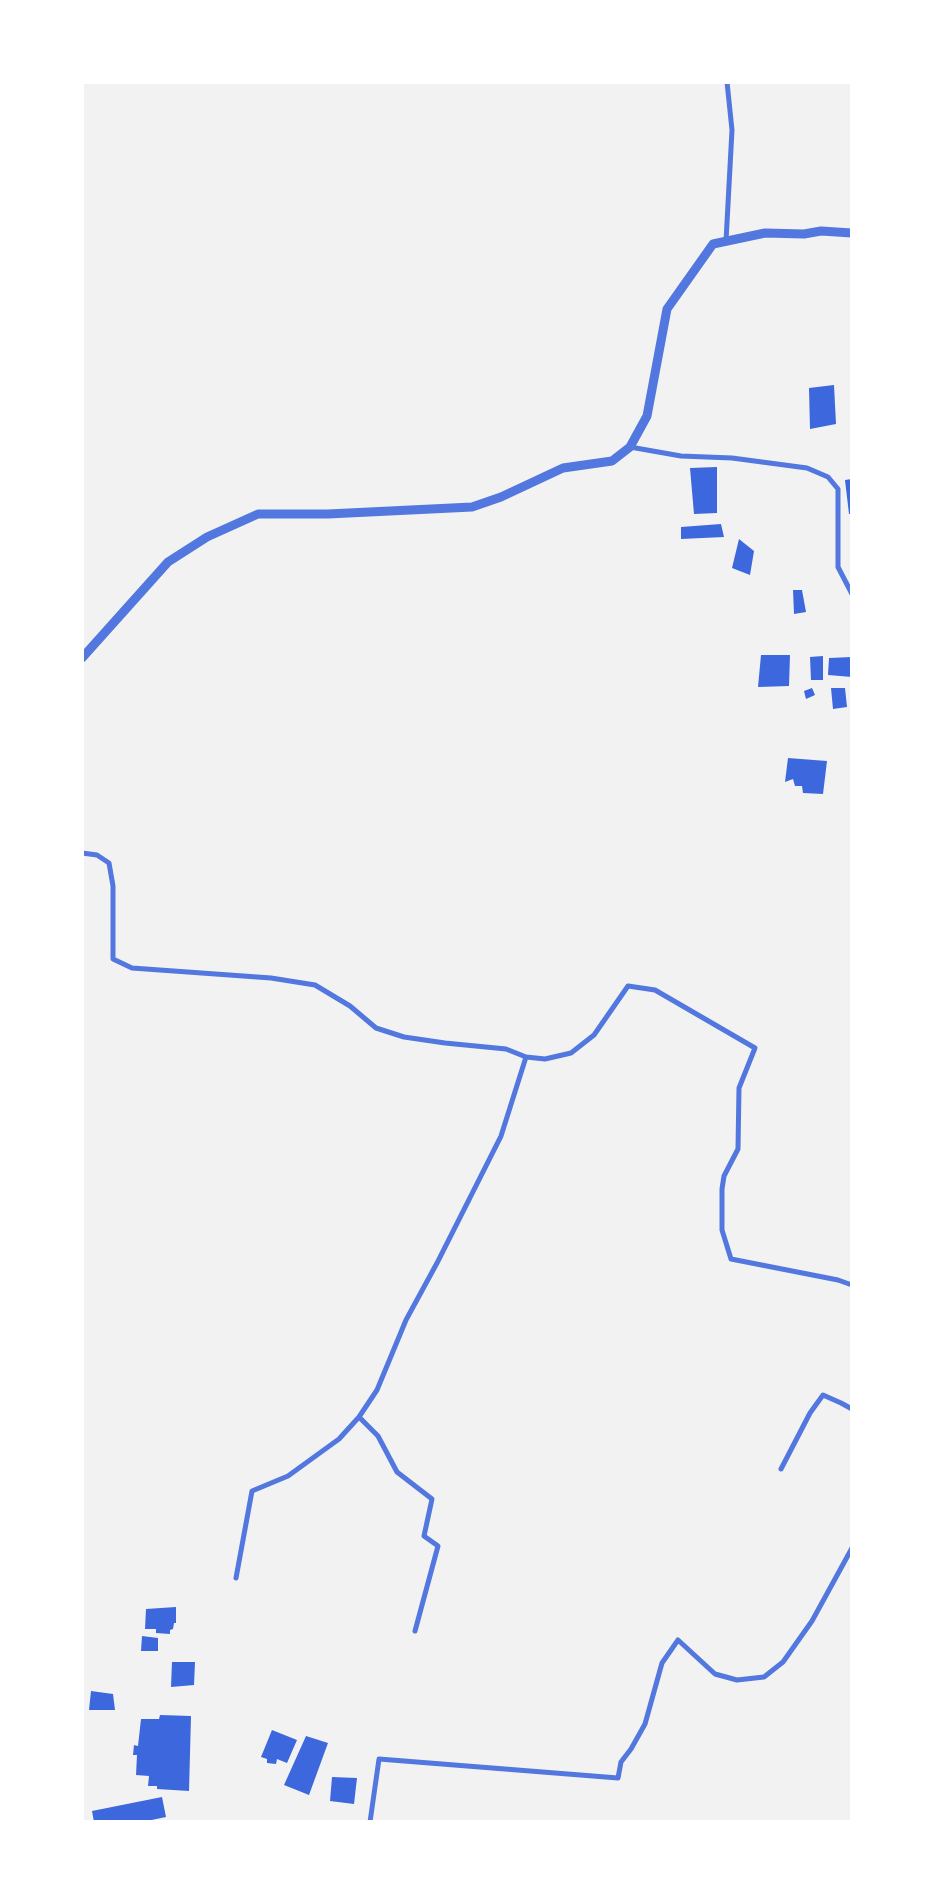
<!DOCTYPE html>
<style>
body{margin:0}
#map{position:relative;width:934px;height:1904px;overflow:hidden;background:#f2f2f2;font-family:Rubik,sans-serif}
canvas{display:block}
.frame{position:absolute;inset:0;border:84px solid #fff;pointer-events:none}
</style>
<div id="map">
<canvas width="934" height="1904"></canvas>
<div class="frame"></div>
</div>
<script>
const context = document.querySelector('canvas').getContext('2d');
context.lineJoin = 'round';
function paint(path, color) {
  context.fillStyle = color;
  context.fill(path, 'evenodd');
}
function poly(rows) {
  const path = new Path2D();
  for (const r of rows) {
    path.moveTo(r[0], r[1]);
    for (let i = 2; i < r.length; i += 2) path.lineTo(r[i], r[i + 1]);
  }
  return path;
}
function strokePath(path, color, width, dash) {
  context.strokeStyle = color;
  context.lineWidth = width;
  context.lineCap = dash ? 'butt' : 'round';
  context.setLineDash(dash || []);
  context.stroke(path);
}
paint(poly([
 [834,385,836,424,810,429,809,388],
 [717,467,717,513,694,514,690,468],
 [852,479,852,514,849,514,845,480],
 [721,524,724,537,681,539,681,527],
 [739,539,754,551,750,575,732,568],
 [793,590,802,590,806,612,794,614],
 [761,655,790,655,789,686,758,687],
 [823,656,823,680,811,680,810,657],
 [852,657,852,677,828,675,829,658],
 [812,688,815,695,806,699,804,691],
 [831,688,845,688,847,707,833,709],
 [788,758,827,761,823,794,803,793,802,786,795,786,793,779,785,782],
 [176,1607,176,1623,174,1623,173,1629,170,1630,170,1634,156,1633,156,1629,145,1629,146,1609],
 [142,1636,158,1638,158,1651,141,1651],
 [172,1662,195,1662,194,1685,171,1687],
 [91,1691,113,1694,115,1710,89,1710],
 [160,1715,191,1716,189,1791,157,1789,157,1786,148,1786,149,1776,136,1775,137,1755,133,1755,134,1745,138,1746,141,1719,159,1719],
 [272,1730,297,1740,287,1763,277,1759,276,1764,267,1763,267,1759,261,1757],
 [306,1736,328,1743,309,1795,284,1785],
 [332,1777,357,1778,354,1804,330,1801],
 [162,1797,166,1817,142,1822,94,1822,92,1811]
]), '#3d67dc');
strokePath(poly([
 [726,241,732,130,727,82],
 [630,447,681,456,732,458,807,468,828,477,838,489,838,567,852,594],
 [82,853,97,855,109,863,113,886,113,959,132,968,271,978,315,985,350,1006,376,1028,404,1037,445,1043,506,1049,526,1057,545,1059,571,1053,594,1035,628,986,655,990,755,1048,739,1088,738,1149,724,1176,722,1189,722,1230,731,1259,838,1280,852,1285],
 [359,1417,378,1436,397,1472,432,1499,424,1536,438,1546,415,1631],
 [781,1469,810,1413,823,1395,841,1403,852,1409],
 [236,1578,252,1491,288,1476,339,1439,359,1417,377,1390,406,1320,437,1263,501,1136,526,1057],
 [370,1822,379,1759,618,1778,621,1762,631,1749,645,1724,662,1663,678,1640,715,1674,737,1680,764,1677,783,1662,812,1621,852,1548]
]), '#5277de', 5);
strokePath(poly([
 [82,658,168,562,207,537,258,514,328,514,472,507,501,497,563,468,612,461,630,447,647,416,667,309,713,244,765,233,804,234,821,231,852,233]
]), '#5277de', 9);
</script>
